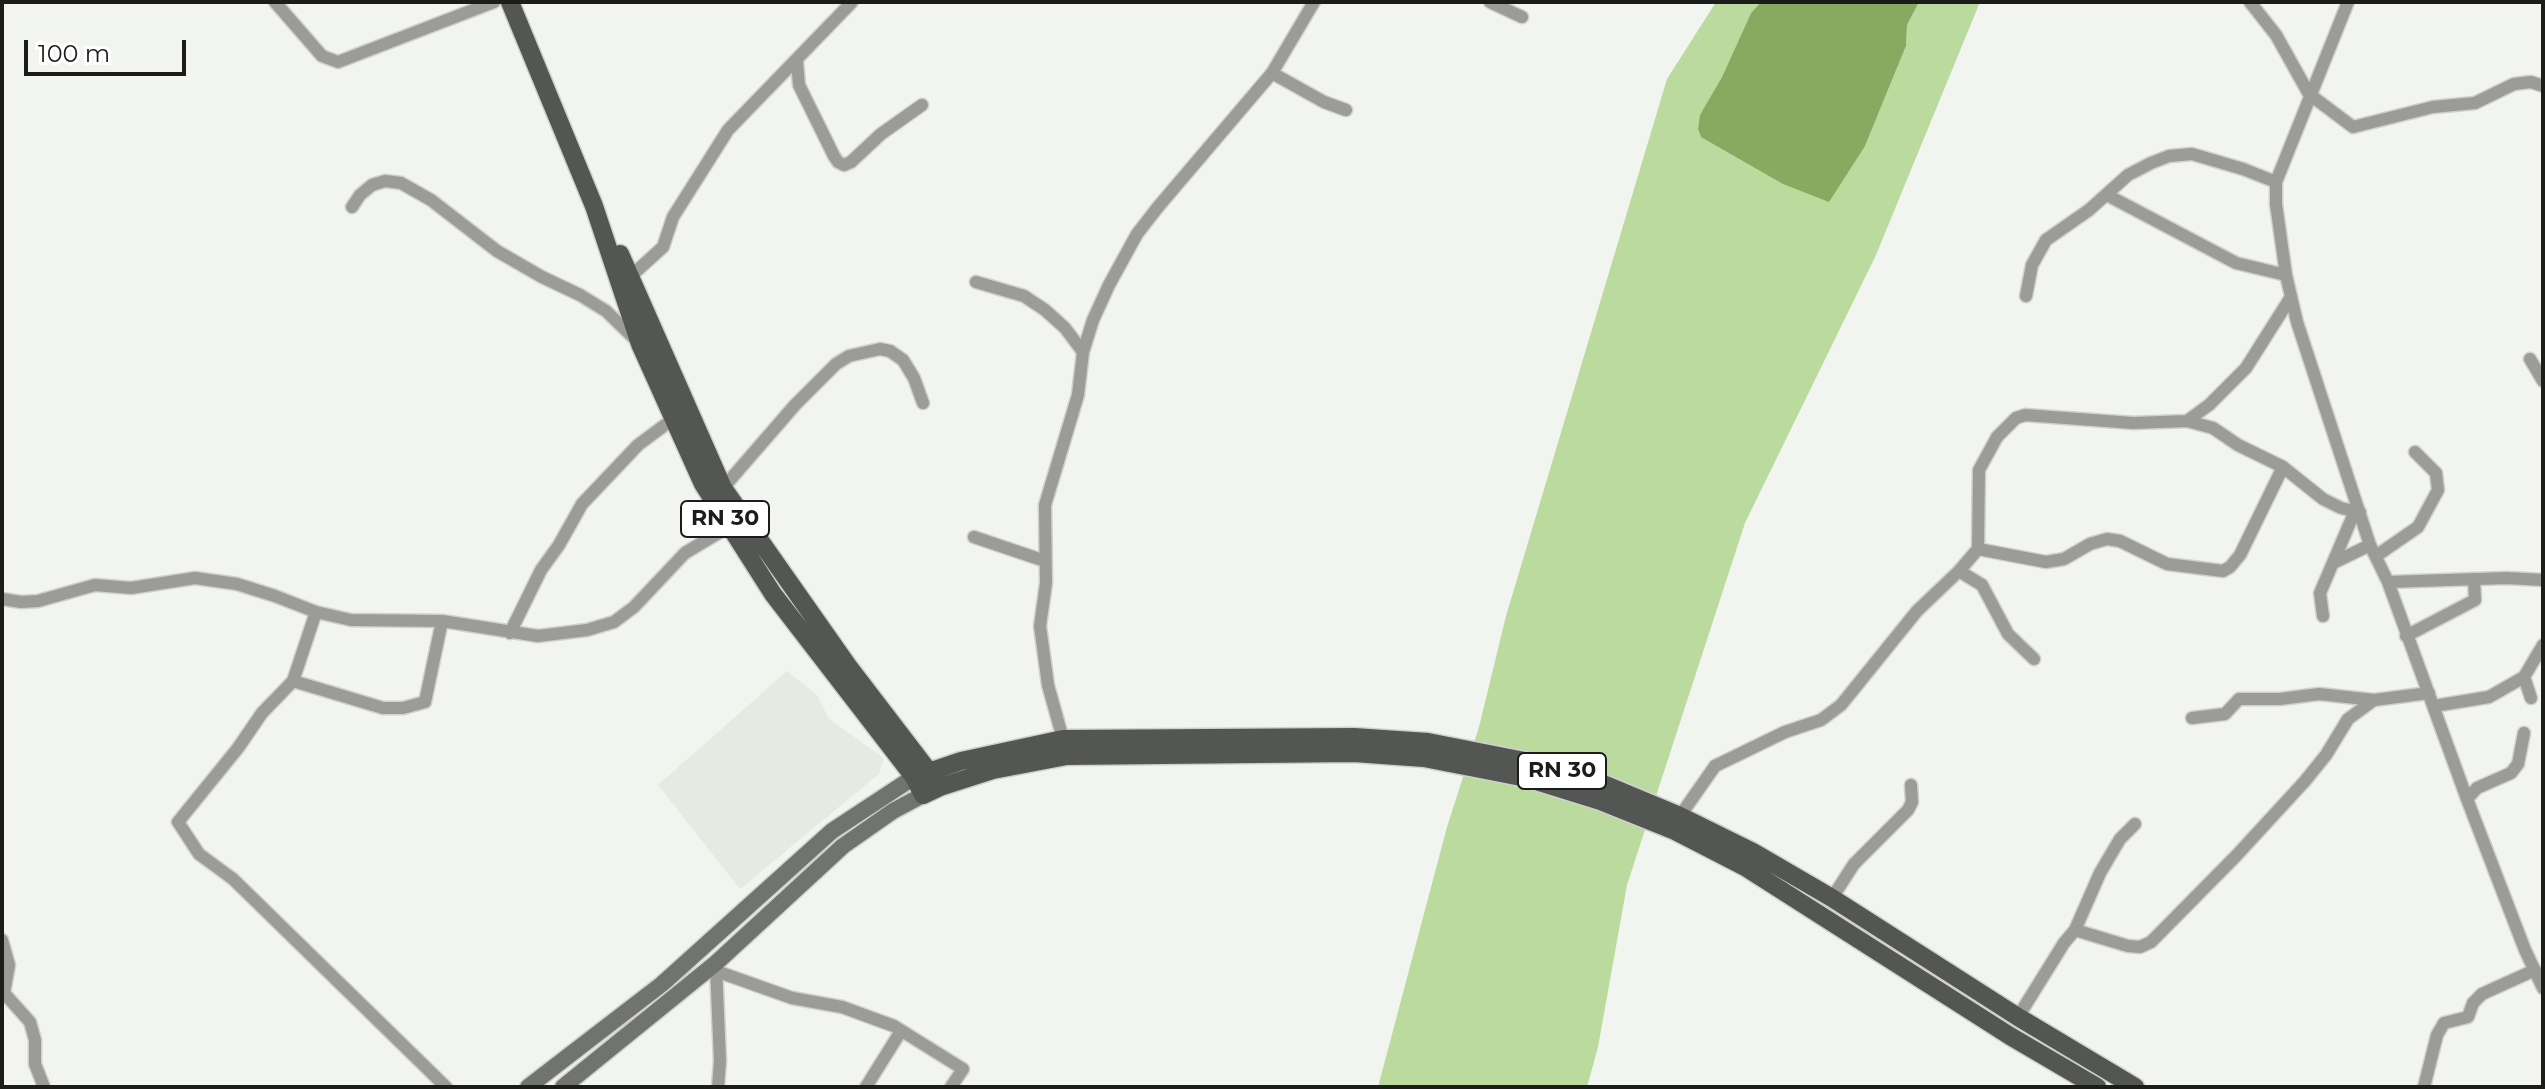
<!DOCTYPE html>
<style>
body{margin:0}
#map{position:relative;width:2545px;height:1089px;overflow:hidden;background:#f2f4f0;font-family:Montserrat,sans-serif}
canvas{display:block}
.frame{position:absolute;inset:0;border:4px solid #1c1c1b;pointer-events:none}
.scale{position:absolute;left:24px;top:40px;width:162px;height:36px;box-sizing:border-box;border:4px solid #1c1c1b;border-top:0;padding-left:10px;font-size:24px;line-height:28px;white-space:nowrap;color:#1c1c1b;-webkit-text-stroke:6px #fff;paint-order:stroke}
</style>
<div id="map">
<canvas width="2545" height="1089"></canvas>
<div class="frame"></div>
<div class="scale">100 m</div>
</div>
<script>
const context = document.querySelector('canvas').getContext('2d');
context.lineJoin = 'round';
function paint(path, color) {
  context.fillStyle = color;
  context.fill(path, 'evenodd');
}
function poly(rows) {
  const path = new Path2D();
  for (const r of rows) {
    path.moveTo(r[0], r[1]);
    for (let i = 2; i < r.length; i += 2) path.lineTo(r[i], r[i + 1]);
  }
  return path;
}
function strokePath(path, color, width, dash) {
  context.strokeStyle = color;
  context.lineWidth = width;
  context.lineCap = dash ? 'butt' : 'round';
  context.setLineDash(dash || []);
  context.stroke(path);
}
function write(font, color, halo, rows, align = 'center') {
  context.font = font + ' Montserrat,sans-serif';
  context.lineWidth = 7;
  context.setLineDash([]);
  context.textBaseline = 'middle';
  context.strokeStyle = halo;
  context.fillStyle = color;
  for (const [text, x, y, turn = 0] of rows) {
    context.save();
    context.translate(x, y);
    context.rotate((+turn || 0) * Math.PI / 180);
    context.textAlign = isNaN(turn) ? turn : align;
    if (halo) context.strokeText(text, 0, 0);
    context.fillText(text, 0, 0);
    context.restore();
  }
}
paint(poly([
 [787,671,817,695,829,719,884,758,879,774,740,889,658,785]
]), '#e5ebe0');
paint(poly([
 [1716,2,1761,2,1751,13,1722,77,1701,115,1698,129,1701,137,1865,146,1906,46,1907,25,1919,2,1980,2,1876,255,1745,523,1627,885,1598,1047,1587,1087,1378,1087,1447,827,1479,727,1506,616,1667,79]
]), '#badb9d');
paint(poly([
 [1761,2,1919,2,1907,25,1906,46,1865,146,1829,202,1783,184,1701,137,1698,129,1700,115,1722,77,1751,13]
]), '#85aa60');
const street = poly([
 [275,2,322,56,338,62,494,2],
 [1490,2,1522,17],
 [2250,2,2276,35,2309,94],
 [2348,2,2276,182,2276,204,2286,275,2297,322,2370,545,2388,582,2467,799,2525,950,2543,988],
 [797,61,799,85,834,156,838,162,844,165,851,162,881,134,922,105],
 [1272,73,1324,102,1346,110],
 [2309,94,2353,127,2433,107,2475,103,2514,84,2531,82,2543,86],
 [2107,195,2236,263,2286,275],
 [352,207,360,195,372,185,385,181,401,183,431,200,497,251,542,277,580,295,606,311,637,341],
 [631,276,663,247,673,217,728,130,852,2],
 [976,282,1024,296,1045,310,1065,328,1083,352],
 [2026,296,2032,265,2046,240,2089,210,2128,175,2151,163,2169,156,2192,154,2243,169,2276,182],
 [2530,359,2543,381],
 [2187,421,2209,405,2246,368,2291,297],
 [723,488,795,405,836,364,849,356,880,349,890,351,903,360,914,378,923,403],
 [974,537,1045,561],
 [1978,549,2046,562,2064,559,2090,544,2107,539,2120,541,2167,564,2223,571,2230,567,2240,555,2283,467],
 [2376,556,2418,527,2438,490,2436,473,2415,452],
 [2335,562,2370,545],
 [1959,571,1982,585,2008,634,2034,659],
 [2388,582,2507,578,2543,580],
 [2,599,21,602,38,601,95,585,131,588,195,578,237,584,275,596,316,612,351,620,442,621,538,636,587,630,614,622,634,607,685,553,730,526],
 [316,612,293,681,262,713,238,748,178,822,199,854,233,879,446,1087],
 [2323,616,2320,593,2355,511],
 [510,633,541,570,559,545,582,504,638,445,673,419],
 [2406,636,2475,600,2474,579],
 [2524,677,2531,698],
 [293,681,383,708,403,708,425,702,442,621],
 [2434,706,2489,697,2524,677,2543,645],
 [2192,718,2225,714,2239,699,2280,699,2319,694,2374,700,2429,693],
 [1063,739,1048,685,1040,626,1046,583,1045,505,1078,395,1083,352,1093,320,1109,285,1137,234,1158,207,1272,73,1314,2],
 [2467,799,2477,788,2511,773,2518,764,2524,733],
 [1680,816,1715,766,1785,732,1821,720,1841,705,1917,611,1959,571,1978,549,1979,470,1997,437,2016,418,2025,415,2133,423,2187,421,2213,428,2238,445,2283,467,2323,499,2341,508,2360,512],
 [1832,898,1854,864,1908,810,1912,802,1911,785],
 [2075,930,2100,873,2120,839,2135,824],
 [2,940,9,965,4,993,30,1022,35,1040,35,1064,44,1087],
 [716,966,720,1061,718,1087],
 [716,971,792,998,842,1007,894,1026,963,1069,951,1087],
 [2018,1017,2064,943,2075,930,2128,946,2140,947,2151,942,2236,856,2305,781,2326,755,2348,719,2374,700],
 [866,1087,901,1031],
 [2424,1087,2437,1035,2444,1023,2468,1017,2473,1003,2482,994,2535,970]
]);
const secondary = poly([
 [528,1087,662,984,832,831,914,777],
 [563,1087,716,963,843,846,893,811,923,795]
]);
const primary = poly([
 [510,2,594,206,640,344,703,484,773,594,914,777,923,795,940,787,993,770,1067,756,1354,753,1424,758,1526,778,1600,801,1675,831,1745,867,2010,1036,2097,1087],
 [620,254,723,488,848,666,936,781],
 [914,777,961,761,1063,739,1354,737,1428,742,1530,762,1606,785,1680,816,1753,852,1832,898,2018,1017,2135,1087]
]);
strokePath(street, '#d0d1ce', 15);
strokePath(secondary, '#d0d1ce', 19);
strokePath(primary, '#d0d1ce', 21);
strokePath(street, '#9b9c9a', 12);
strokePath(secondary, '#717370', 16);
strokePath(primary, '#545653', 18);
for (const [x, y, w] of [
 [725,519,88],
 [1562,771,88]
]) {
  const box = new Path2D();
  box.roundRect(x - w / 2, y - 18, w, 36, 6);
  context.fillStyle = '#fff';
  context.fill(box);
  strokePath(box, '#1c1c1b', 2);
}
write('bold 22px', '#1c1c1b', null, [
 ["RN 30",725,519],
 ["RN 30",1562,771]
]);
</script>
